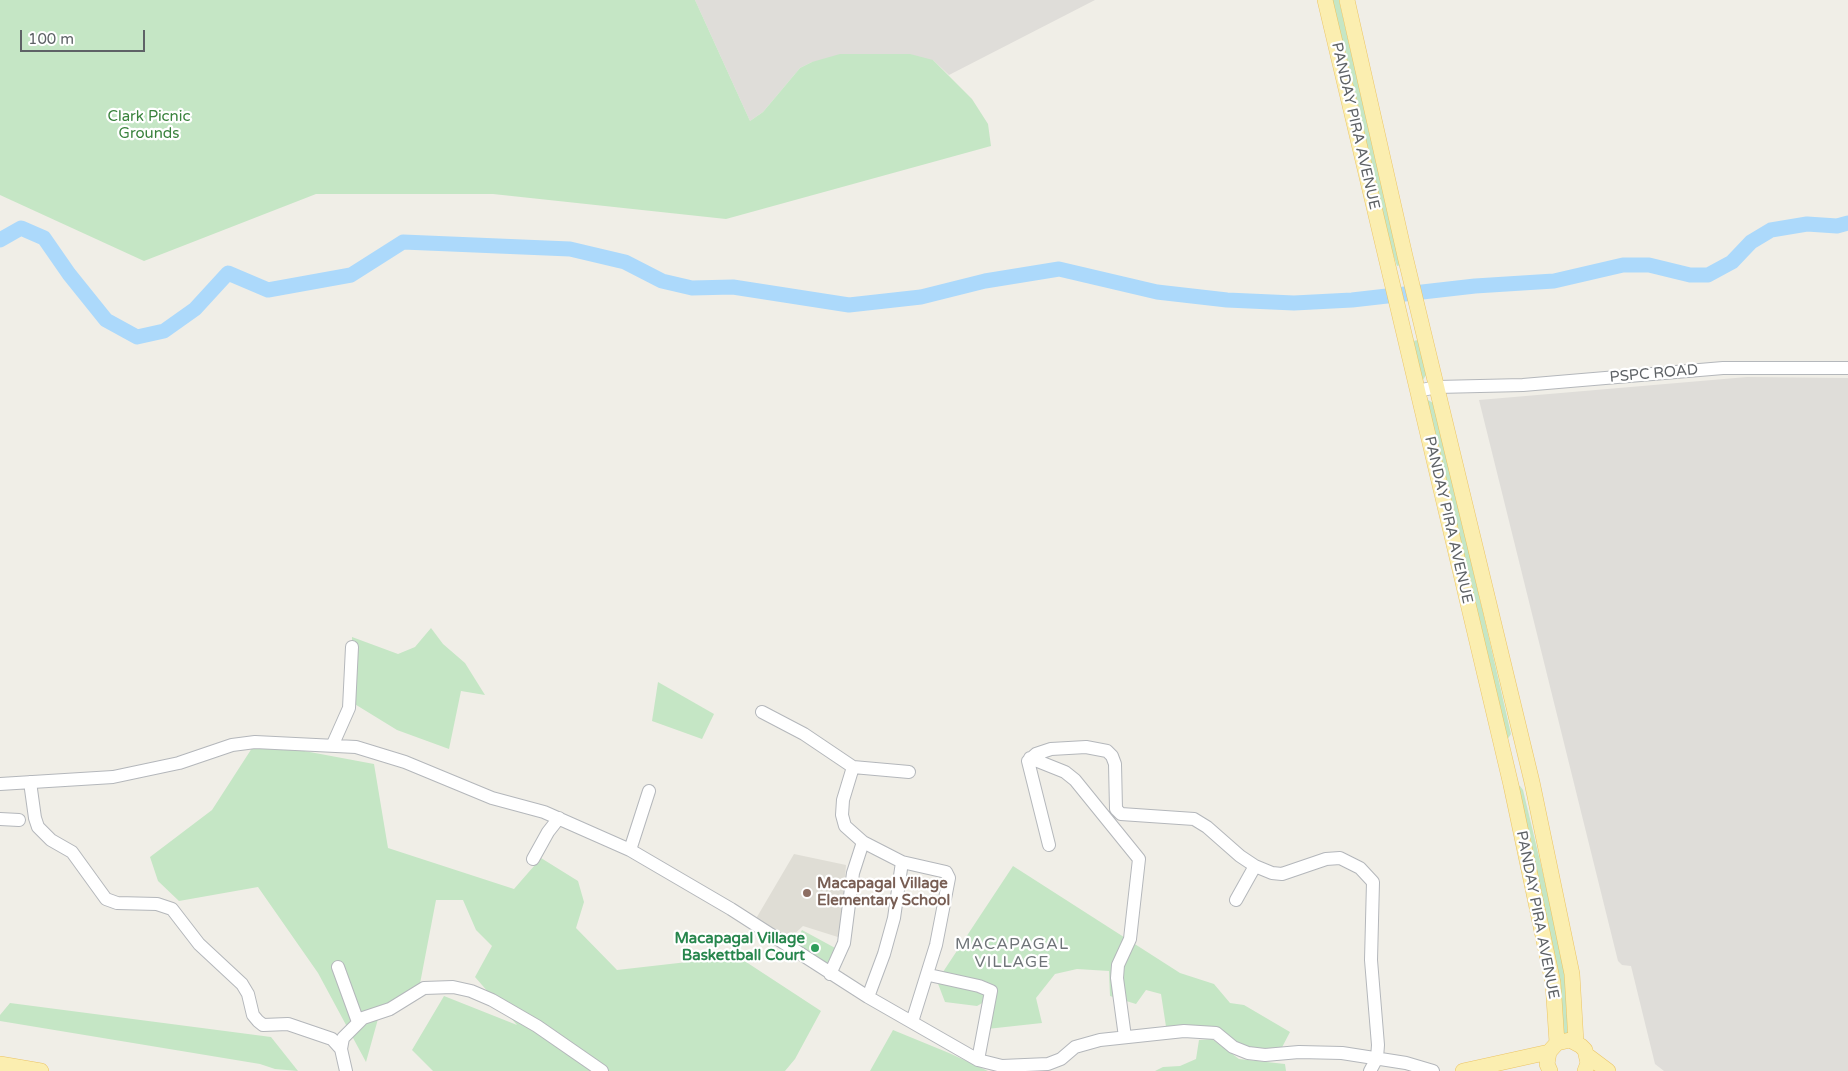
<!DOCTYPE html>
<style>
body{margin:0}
#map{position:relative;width:1848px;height:1071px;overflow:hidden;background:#f0eee7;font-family:"Varela Round",sans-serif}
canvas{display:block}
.scale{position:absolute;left:20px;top:30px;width:125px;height:22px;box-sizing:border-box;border:2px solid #5e6266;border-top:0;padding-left:6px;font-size:15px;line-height:18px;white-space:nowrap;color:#5e6266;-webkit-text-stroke:4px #fff;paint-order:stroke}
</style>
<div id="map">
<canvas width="1848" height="1071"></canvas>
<div class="scale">100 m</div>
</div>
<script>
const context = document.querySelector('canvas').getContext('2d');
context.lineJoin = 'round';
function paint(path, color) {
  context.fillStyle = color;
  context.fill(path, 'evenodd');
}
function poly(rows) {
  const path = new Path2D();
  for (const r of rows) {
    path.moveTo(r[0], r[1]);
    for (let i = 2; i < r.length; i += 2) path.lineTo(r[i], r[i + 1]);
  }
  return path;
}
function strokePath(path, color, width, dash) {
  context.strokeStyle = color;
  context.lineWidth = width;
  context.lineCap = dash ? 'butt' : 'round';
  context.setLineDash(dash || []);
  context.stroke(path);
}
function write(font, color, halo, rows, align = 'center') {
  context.font = font + ' "Varela Round",sans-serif';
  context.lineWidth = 4.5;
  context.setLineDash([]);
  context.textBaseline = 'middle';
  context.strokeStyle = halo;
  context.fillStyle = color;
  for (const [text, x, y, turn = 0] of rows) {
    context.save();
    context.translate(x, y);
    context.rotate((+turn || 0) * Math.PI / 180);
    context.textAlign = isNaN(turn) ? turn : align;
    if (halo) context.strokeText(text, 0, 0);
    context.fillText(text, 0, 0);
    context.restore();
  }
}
paint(poly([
 [695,0,1095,0,949,75,933,60,812,62,800,68,763,112,750,121],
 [1747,377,1848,378,1848,1071,1664,1071,1655,1064,1631,966,1622,965,1618,961,1479,400]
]), '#dfddd9');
paint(poly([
 [794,854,846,865,841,938,803,926,788,940,754,922]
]), '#dfddd5');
paint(poly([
 [0,0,695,0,750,121,763,112,800,68,812,62,840,54,910,54,933,60,972,99,988,124,991,146,726,219,493,194,316,194,144,261,0,195],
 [1331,0,1339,0,1401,265,1397,266,1383,224],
 [1418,340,1426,375,1423,380,1420,376,1413,341],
 [1428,400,1435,404,1511,734,1507,740,1427,402],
 [431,628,443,644,465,663,485,695,461,691,449,749,397,730,353,703,352,637,398,654,415,647],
 [658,682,714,714,702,739,652,721],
 [254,745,283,747,374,764,388,848,514,889,541,858,578,881,584,902,576,928,617,970,705,960,740,958,821,1011,795,1059,785,1071,433,1071,412,1050,444,996,517,1025,475,977,492,946,476,930,463,900,436,900,418,994,378,1019,366,1062,318,973,258,887,179,901,158,881,150,857,212,810],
 [1517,786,1520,786,1523,790,1560,944,1565,978,1568,1034,1564,1034],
 [1013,866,1180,973,1214,984,1230,1003,1244,1005,1290,1032,1278,1055,1244,1051,1217,1037,1167,1033,1161,994,1146,990,1136,1004,1110,996,1109,971,1077,969,1055,974,1036,998,1042,1023,987,1029,993,997,977,1006,945,1002,937,981],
 [802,930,837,949,827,966,793,946],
 [10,1003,271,1037,298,1071,275,1069,260,1064,0,1021,0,1015],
 [893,1030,949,1053,988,1071,870,1071],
 [1212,1039,1239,1059,1285,1064,1286,1071,1155,1071,1163,1067,1180,1066,1196,1059,1199,1040]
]), '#c5e6c5');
strokePath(poly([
 [0,240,21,228,44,238,69,274,106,320,137,337,164,331,195,309,228,273,268,290,351,275,403,242,570,249,625,262,662,281,692,288,733,287,849,305,921,297,985,281,1059,269,1157,292,1227,300,1294,303,1352,300,1475,286,1554,281,1623,265,1649,265,1690,275,1708,275,1732,262,1751,242,1771,230,1807,224,1837,226,1848,223]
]), '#acd9fb', 15);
const minor = poly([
 [1417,391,1437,387,1523,385,1723,368,1848,368],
 [762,712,804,734,853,767,909,772],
 [333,744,349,708,352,647],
 [1030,758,1065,772,1075,780,1139,859,1130,939,1118,965,1117,978,1125,1037],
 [853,767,843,800,842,815,845,826,863,842,902,862,894,918,884,954,868,997],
 [30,782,35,818,38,827,51,840,72,852,106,899,117,903,157,904,172,909,199,944,242,984,248,994,253,1015,258,1021,263,1025,288,1024,332,1039,341,1049,346,1071],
 [0,784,113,777,179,763,232,745,255,742,356,747,405,762,492,798,544,812,630,850,731,909,868,997,978,1060,1002,1066,1048,1064,1061,1059,1075,1047,1100,1040,1184,1031,1216,1033,1233,1047,1248,1053,1265,1055,1299,1052,1342,1053,1406,1063,1433,1071],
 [0,819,19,820],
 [1049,845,1028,761,1036,754,1051,749,1086,747,1107,751,1112,756,1115,764,1116,809,1121,814,1194,819,1207,827,1240,856,1255,866,1272,873,1282,874,1326,859,1340,858,1360,868,1373,882,1371,960,1378,1045,1377,1058,1370,1071],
 [630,850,649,791],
 [533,859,548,832,559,818],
 [902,862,946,872,949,878,936,945,912,1022],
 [1236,900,1255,866],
 [338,967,358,1022],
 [830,974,844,943,853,873,863,842],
 [929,975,979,986,991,991,978,1060],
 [341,1049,343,1038,363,1018,390,1009,424,988,453,987,471,991,492,1000,537,1026,602,1071]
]);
const major = poly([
 [1325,0,1511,785,1553,983,1557,1043],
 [1347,0,1405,256,1532,782,1572,974,1576,1042],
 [1588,1056,1608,1071],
 [0,1064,41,1071],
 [1463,1071,1549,1052],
 [1550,1071,1547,1064,1549,1052,1557,1043,1570,1040,1581,1046,1585,1050,1588,1063,1585,1071]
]);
strokePath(minor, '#b4b7bb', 14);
strokePath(major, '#ebc465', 16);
strokePath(minor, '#fff', 12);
strokePath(major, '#fbeeb0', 15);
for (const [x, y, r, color] of [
 [807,893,5,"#8d6e63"],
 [815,948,5,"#2e9e5b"]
]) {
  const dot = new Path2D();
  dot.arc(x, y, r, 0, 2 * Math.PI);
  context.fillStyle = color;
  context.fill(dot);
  strokePath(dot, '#fff', 2);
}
write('15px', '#39823c', '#fff', [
 ["Clark Picnic",149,117],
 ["Grounds",149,134]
]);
write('15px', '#5e6266', '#fff', [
 ["PANDAY PIRA AVENUE",1355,126,77],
 ["PSPC ROAD",1654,374,-5],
 ["PANDAY PIRA AVENUE",1448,520,77],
 ["PANDAY PIRA AVENUE",1537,915,79]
]);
write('bold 15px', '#785e54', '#fff', [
 ["Macapagal Village",817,884],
 ["Elementary School",817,901]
], 'left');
write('bold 15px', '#27864d', '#fff', [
 ["Macapagal Village",805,939],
 ["Baskettball Court",805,956]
], 'right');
context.letterSpacing = '1px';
write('16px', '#6f7478', '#fff', [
 ["MACAPAGAL",1012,945],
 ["VILLAGE",1012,963]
]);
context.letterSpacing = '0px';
</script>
